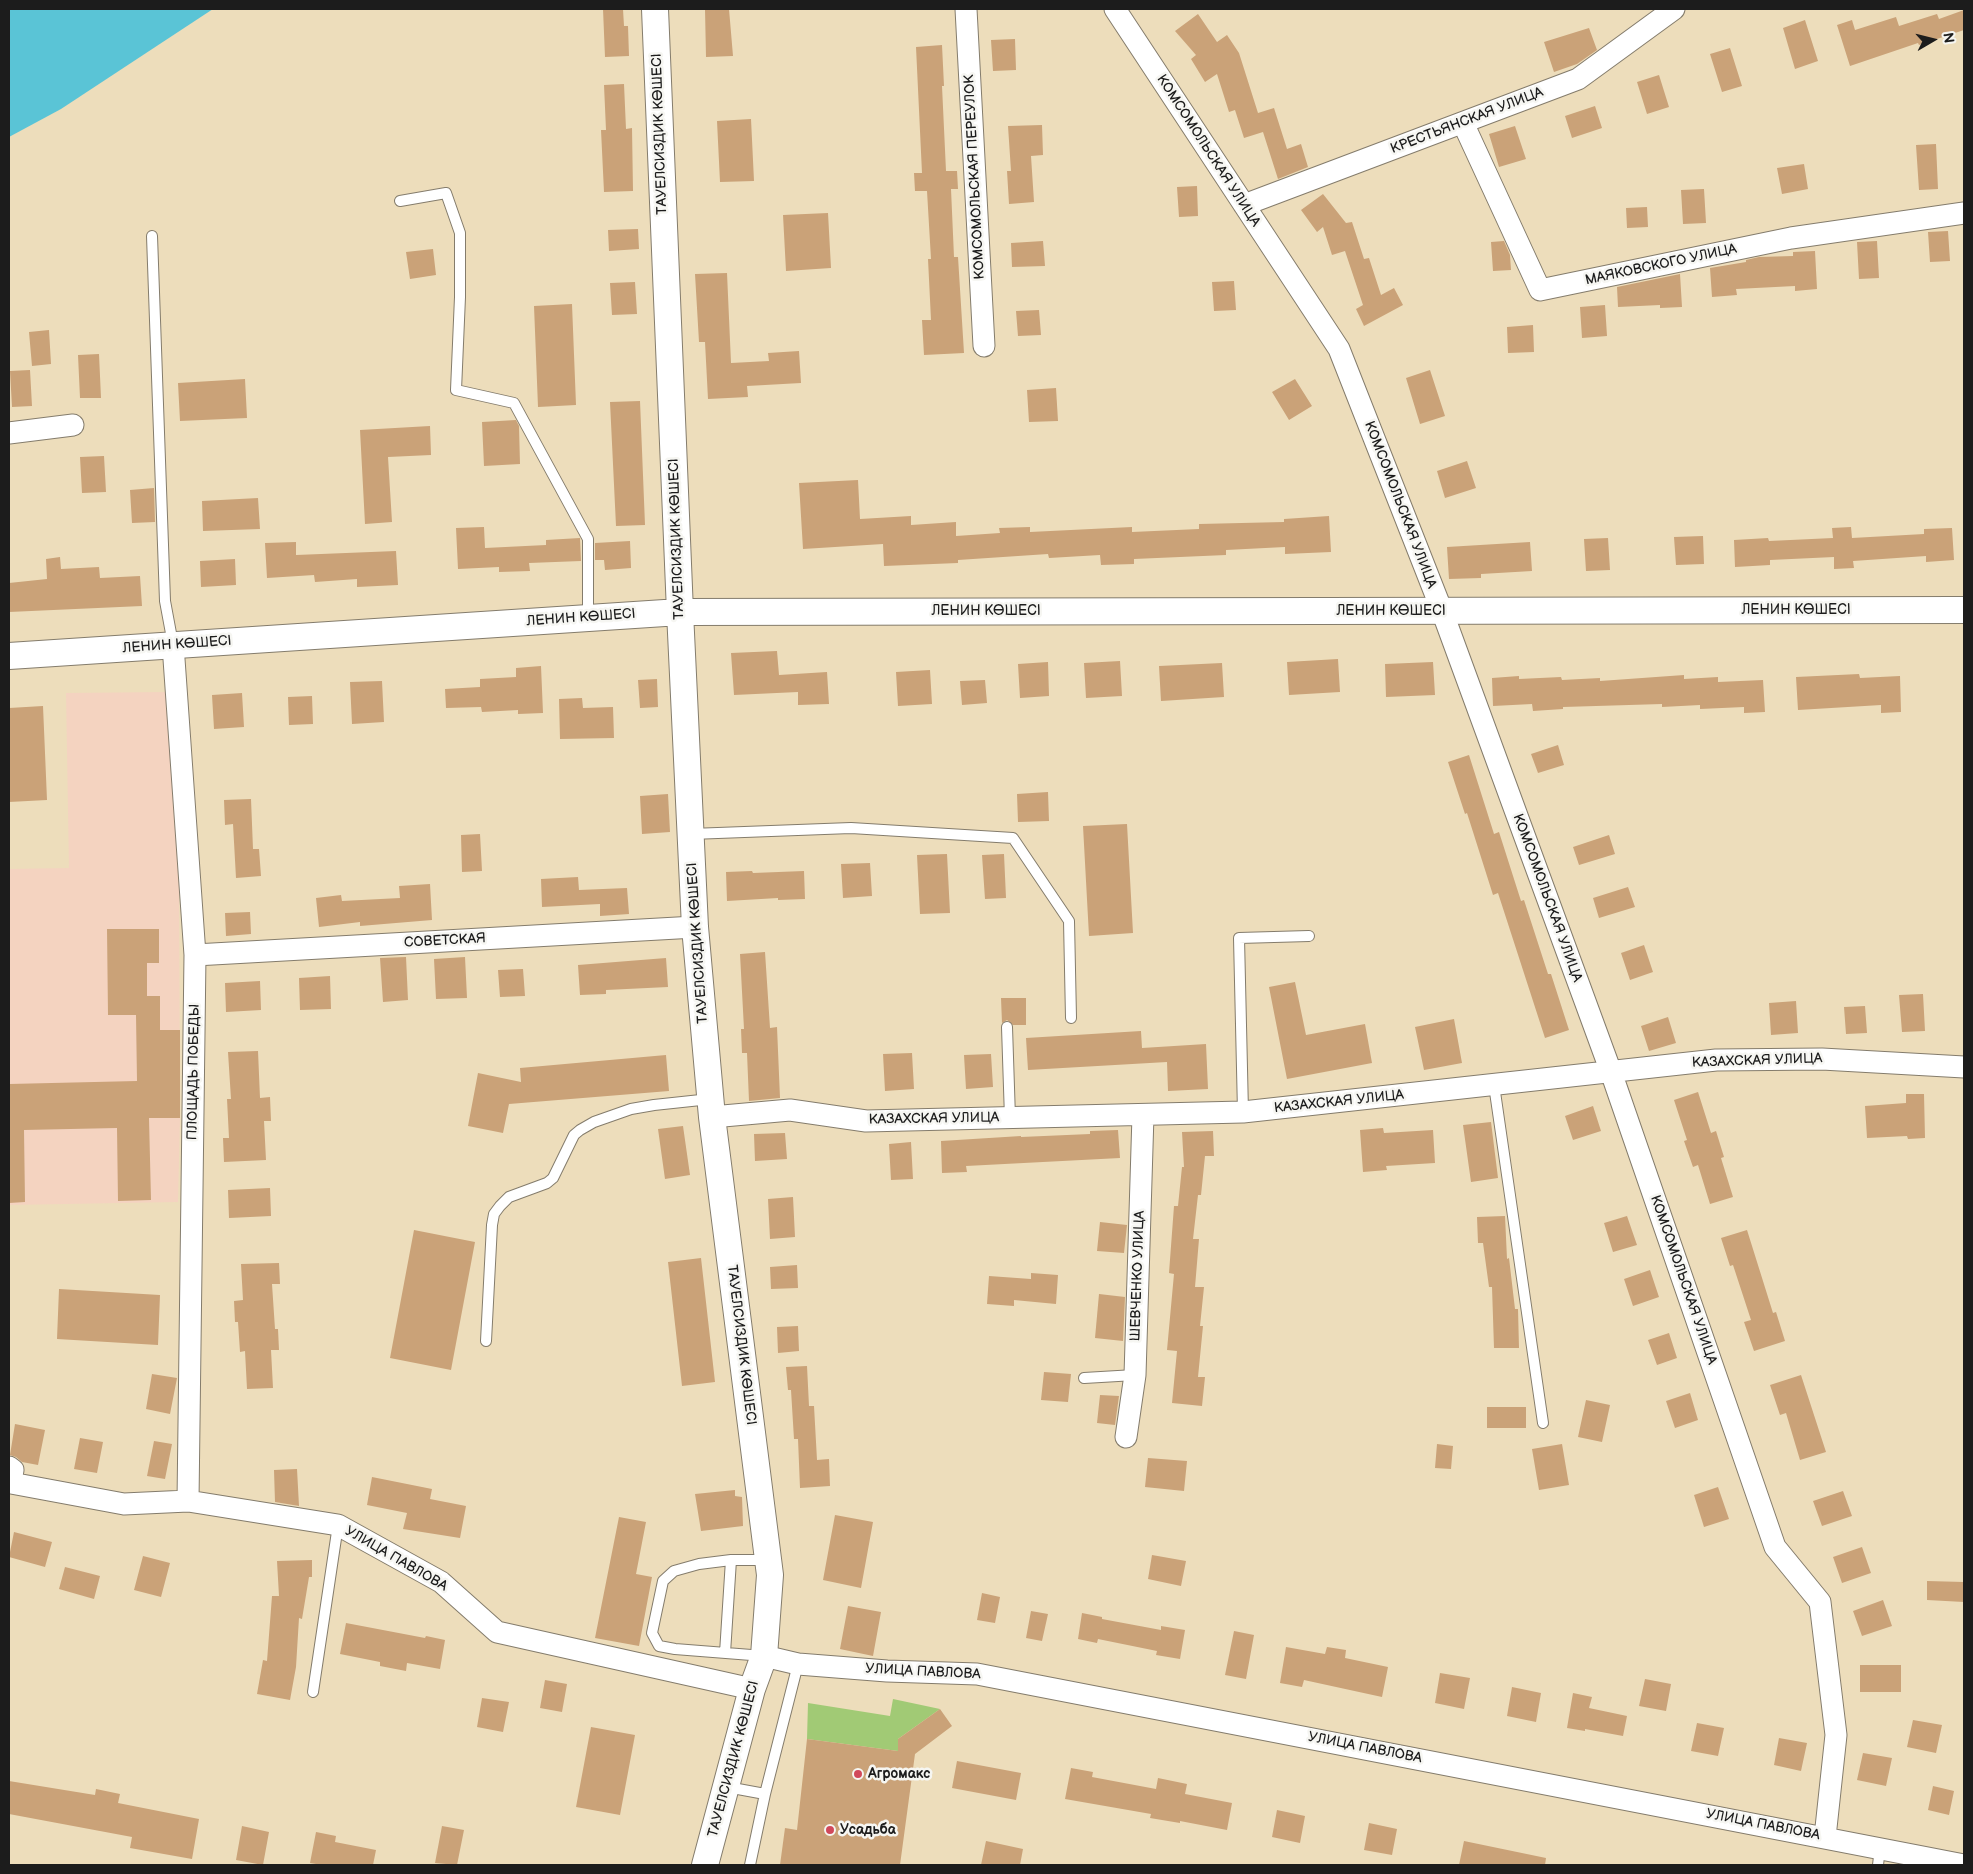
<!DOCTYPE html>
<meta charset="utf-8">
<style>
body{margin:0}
#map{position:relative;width:1973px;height:1874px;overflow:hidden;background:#edddbb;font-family:"Balsamiq Sans",sans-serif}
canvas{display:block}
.frame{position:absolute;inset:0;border:10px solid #1c1c1c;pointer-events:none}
.north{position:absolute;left:1908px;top:15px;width:50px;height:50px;-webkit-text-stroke:4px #f6f6f2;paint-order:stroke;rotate:82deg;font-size:14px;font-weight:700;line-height:20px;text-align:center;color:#1c1c1c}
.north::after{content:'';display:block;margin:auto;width:18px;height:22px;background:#1c1c1c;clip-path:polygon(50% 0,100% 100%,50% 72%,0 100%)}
</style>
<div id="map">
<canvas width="1973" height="1874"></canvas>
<div class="frame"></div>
<div class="north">N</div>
</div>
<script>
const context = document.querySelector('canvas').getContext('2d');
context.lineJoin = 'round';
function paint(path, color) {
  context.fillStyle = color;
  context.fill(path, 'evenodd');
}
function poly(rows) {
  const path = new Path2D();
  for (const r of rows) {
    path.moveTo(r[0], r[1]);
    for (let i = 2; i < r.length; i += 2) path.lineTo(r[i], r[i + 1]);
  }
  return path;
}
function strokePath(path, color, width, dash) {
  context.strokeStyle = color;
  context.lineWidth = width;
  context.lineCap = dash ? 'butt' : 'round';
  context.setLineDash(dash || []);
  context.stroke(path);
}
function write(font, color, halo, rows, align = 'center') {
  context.font = font + ' "Balsamiq Sans",sans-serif';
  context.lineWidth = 5;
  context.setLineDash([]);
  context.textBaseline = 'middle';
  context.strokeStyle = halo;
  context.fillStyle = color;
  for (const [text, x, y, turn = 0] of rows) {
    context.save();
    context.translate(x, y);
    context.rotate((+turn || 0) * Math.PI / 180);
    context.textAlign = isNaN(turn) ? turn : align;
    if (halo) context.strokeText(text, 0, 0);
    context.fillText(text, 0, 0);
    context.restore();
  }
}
paint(poly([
 [168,692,179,880,180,1118,178,1202,9,1205,9,869,69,868,66,693]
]), '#f4d3c0');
paint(poly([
 [893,1699,940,1709,898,1739,898,1751,807,1739,808,1703,890,1716]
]), '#a1ca75');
paint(poly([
 [9,9,213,9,61,109,9,137]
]), '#5ac4d6');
paint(poly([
 [603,9,623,9,624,26,628,26,629,56,605,57],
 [705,9,729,9,733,56,706,57],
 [1964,10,1964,30,1919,45,1918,43,1850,66,1837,25,1852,20,1855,30,1896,17,1899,26,1937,14,1939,19],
 [1198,14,1217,42,1227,35,1239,53,1258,113,1274,108,1287,149,1301,144,1308,167,1278,179,1263,132,1244,138,1235,110,1229,112,1217,74,1205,82,1191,59,1196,55,1175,31],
 [1805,20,1818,61,1795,69,1783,28],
 [1589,28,1597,50,1577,64,1554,72,1544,42],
 [1015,39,1016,70,993,71,991,40],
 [942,45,944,86,942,86,946,171,957,171,958,189,951,189,954,257,958,257,964,353,924,355,922,320,931,320,928,259,931,259,927,191,915,191,914,173,922,173,916,47],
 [1730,48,1742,86,1722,92,1710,54],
 [1659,75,1669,107,1647,114,1637,82],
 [624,84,626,129,632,128,633,191,604,192,601,130,606,130,604,85],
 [1595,106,1602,128,1572,138,1565,116],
 [751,119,754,181,720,182,717,121],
 [1042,125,1043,155,1031,156,1034,202,1009,204,1007,171,1011,171,1008,126],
 [1515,126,1526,159,1499,167,1489,134],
 [1936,144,1938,189,1919,190,1916,145],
 [1804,164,1808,189,1782,194,1777,168],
 [1197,186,1198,216,1179,217,1177,187],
 [1704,189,1706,223,1683,224,1681,190],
 [1323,194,1346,223,1352,222,1364,259,1369,258,1381,295,1394,288,1403,305,1364,326,1356,309,1363,305,1345,251,1332,255,1323,227,1317,232,1301,210],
 [1647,207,1648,227,1627,228,1626,208],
 [828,213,831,268,786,271,783,215],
 [638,229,639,249,609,251,608,230],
 [1948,231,1950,261,1930,262,1928,232],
 [1043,241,1045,266,1012,267,1011,243],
 [1504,241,1510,255,1511,270,1493,271,1491,242],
 [1877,241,1879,278,1859,279,1857,242],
 [433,249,436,275,410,279,406,252],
 [1815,251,1817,289,1795,291,1795,286,1736,289,1737,295,1712,297,1710,268,1746,262,1746,260,1759,257,1793,256,1793,252],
 [727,273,731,363,769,361,768,353,799,351,801,383,747,386,748,397,708,399,705,342,699,342,695,274],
 [1680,274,1682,307,1660,308,1660,305,1618,307,1617,287],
 [1234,281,1236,310,1214,311,1212,282],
 [635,282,637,314,612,315,610,283],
 [572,304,576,405,538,407,534,306],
 [1605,305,1607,336,1582,338,1580,307],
 [1039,310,1041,335,1018,336,1016,311],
 [1533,325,1534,352,1508,353,1507,327],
 [49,330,51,364,32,366,29,332],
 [99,354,101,398,80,398,78,355],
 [30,370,32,406,12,407,10,371],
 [1430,370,1445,416,1420,424,1406,378],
 [245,379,247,418,180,421,178,383],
 [1295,379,1312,406,1289,420,1272,392],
 [1056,388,1058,421,1029,422,1027,390],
 [640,401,645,525,616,526,610,402],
 [516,420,519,426,520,464,484,466,482,422],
 [430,426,431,455,388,457,392,522,365,524,360,430],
 [104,456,106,492,82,493,80,457],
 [1467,461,1476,488,1445,498,1437,471],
 [858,480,860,519,911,516,911,525,956,522,956,536,1000,533,999,528,1030,527,1030,532,1132,527,1132,532,1199,529,1199,524,1284,522,1284,519,1329,516,1331,552,1285,554,1285,547,1226,550,1226,555,1134,559,1134,564,1101,565,1100,555,1049,558,1048,554,958,560,958,563,884,566,883,544,803,549,799,483],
 [154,488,155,522,132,523,130,490],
 [258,498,260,529,203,531,202,501],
 [484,527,485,548,546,545,546,540,580,538,581,561,529,563,530,571,499,572,499,567,458,569,456,528],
 [1851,527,1852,538,1924,534,1924,529,1952,528,1954,560,1926,562,1926,556,1853,561,1854,568,1834,569,1834,557,1770,560,1770,565,1735,567,1734,540,1768,538,1769,541,1833,538,1832,528],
 [1703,536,1704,564,1676,565,1674,537],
 [1608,538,1610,570,1586,571,1584,539],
 [630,541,631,568,605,570,604,560,595,560,595,543],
 [296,542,296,555,396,551,398,585,357,587,357,579,315,582,314,575,267,578,265,543],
 [1530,542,1532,571,1481,574,1481,578,1449,579,1447,547],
 [60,557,61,569,99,567,100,578,140,576,142,606,9,612,9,583,47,579,46,559],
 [235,559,236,585,201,587,200,561],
 [777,651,779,675,827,672,829,704,798,705,798,692,734,695,731,653],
 [1338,659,1340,692,1289,695,1287,662],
 [1120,661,1122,696,1086,698,1084,663],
 [1048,662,1049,696,1020,698,1018,664],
 [1433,662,1435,695,1386,697,1385,664],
 [1222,663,1224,697,1161,701,1159,666],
 [541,666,543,713,518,714,518,710,482,712,481,707,446,708,445,689,480,687,480,679,516,677,516,668],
 [930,670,932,704,898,706,896,672],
 [1859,674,1860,678,1900,676,1901,712,1881,713,1881,705,1798,710,1796,677],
 [1684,675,1684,679,1718,677,1718,682,1763,680,1765,712,1744,713,1744,707,1700,709,1700,705,1662,707,1662,704,1563,707,1563,709,1533,711,1532,704,1493,706,1492,678,1519,676,1519,679,1561,677,1562,680,1600,678,1600,681],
 [657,679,658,707,640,708,638,680],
 [985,680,987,703,962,705,960,681],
 [382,681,384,722,352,724,350,682],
 [242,693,244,727,214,729,212,695],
 [312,696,313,724,289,725,288,697],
 [582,698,583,708,613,707,614,738,560,739,559,699],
 [43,706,47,800,9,802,9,708],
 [1558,745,1564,765,1538,773,1531,754],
 [1469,755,1494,834,1499,832,1521,901,1524,900,1548,974,1551,974,1569,1030,1545,1038,1498,893,1493,895,1467,813,1465,814,1448,762],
 [1048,792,1049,821,1018,822,1017,794],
 [668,794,670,832,642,834,640,796],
 [251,799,253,849,259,849,261,876,236,878,233,824,225,825,224,800],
 [1127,824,1133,933,1089,936,1083,826],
 [480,834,482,871,462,872,461,835],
 [1609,835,1615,854,1579,865,1573,847],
 [947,854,950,913,920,914,917,855],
 [1004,854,1006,898,985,899,982,855],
 [870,863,872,896,843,898,841,864],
 [752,871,753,873,804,871,805,899,778,900,778,898,727,901,726,872],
 [578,877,579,890,627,888,629,914,600,916,600,904,542,907,541,879],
 [430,884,432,920,360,926,360,922,319,927,316,898,341,895,342,901,400,898,399,886],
 [1628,887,1635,907,1599,918,1593,898],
 [250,912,251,934,226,936,225,913],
 [107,929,159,929,159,963,147,963,147,996,160,996,160,1030,180,1030,180,1118,149,1118,151,1200,118,1201,117,1128,24,1130,25,1202,9,1203,9,1084,137,1081,136,1015,108,1015],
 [1644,945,1653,972,1630,980,1621,953],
 [765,952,770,1028,777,1027,780,1098,749,1101,747,1053,742,1053,741,1029,744,1029,740,954],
 [406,957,408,1000,383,1002,380,958],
 [465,957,467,998,436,999,434,959],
 [666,958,668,987,606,990,606,994,580,995,578,965],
 [523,969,525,996,500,997,498,970],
 [330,976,331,1009,300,1010,299,978],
 [260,981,261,1010,226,1012,225,983],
 [1295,982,1306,1035,1365,1024,1372,1063,1287,1079,1269,987],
 [1923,994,1925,1031,1902,1032,1899,995],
 [1001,998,1026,998,1026,1025,1013,1025,1007,1020,1002,1023],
 [1796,1001,1798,1033,1771,1035,1769,1003],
 [1865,1006,1867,1033,1846,1034,1844,1007],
 [1668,1017,1676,1043,1649,1051,1641,1026],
 [1454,1019,1462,1063,1424,1070,1415,1027],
 [1141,1031,1142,1048,1206,1044,1208,1089,1168,1091,1167,1062,1028,1070,1026,1038],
 [258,1051,260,1098,270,1097,271,1121,264,1121,266,1160,224,1162,223,1138,229,1138,227,1099,231,1099,228,1052],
 [912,1053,914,1089,885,1091,883,1054],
 [991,1054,993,1087,966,1089,964,1055],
 [666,1055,669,1091,509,1104,503,1133,468,1126,478,1073,521,1082,520,1068],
 [1698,1092,1711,1133,1716,1131,1724,1157,1721,1158,1733,1197,1710,1204,1698,1165,1693,1167,1684,1141,1687,1140,1674,1100],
 [1906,1094,1924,1094,1925,1138,1908,1139,1907,1136,1867,1138,1865,1106,1906,1103],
 [1593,1106,1601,1131,1573,1140,1565,1116],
 [1491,1122,1498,1178,1471,1182,1463,1125],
 [683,1126,690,1175,665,1179,658,1129],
 [1383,1128,1384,1133,1433,1130,1435,1163,1386,1166,1387,1170,1363,1172,1360,1130],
 [1118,1130,1120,1158,966,1166,967,1172,942,1173,941,1141,1021,1136,1021,1137,1090,1134,1090,1131],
 [1213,1131,1214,1156,1205,1156,1201,1195,1198,1195,1193,1239,1199,1239,1195,1287,1204,1287,1200,1326,1203,1326,1198,1377,1205,1377,1202,1406,1172,1403,1177,1351,1167,1350,1174,1274,1169,1273,1174,1206,1178,1206,1182,1167,1184,1167,1182,1132],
 [785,1133,787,1159,755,1161,754,1134],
 [911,1142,913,1179,891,1180,889,1144],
 [270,1188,271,1216,229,1218,228,1190],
 [793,1197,795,1237,770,1239,768,1199],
 [1505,1216,1507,1259,1509,1258,1515,1309,1518,1309,1519,1348,1494,1348,1492,1287,1489,1287,1483,1243,1478,1243,1477,1217],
 [1627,1216,1637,1245,1613,1252,1604,1223],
 [1100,1222,1127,1225,1124,1253,1097,1251],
 [414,1230,475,1242,451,1370,390,1358],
 [1747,1230,1773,1313,1776,1312,1785,1341,1754,1351,1744,1322,1751,1320,1733,1265,1730,1266,1721,1238],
 [701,1258,715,1382,682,1386,668,1262],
 [279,1263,280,1284,272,1284,275,1329,278,1329,279,1350,271,1350,273,1388,247,1389,245,1351,240,1352,238,1322,235,1322,234,1301,243,1300,241,1264],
 [797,1265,798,1288,771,1289,770,1267],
 [1650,1270,1659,1297,1633,1306,1624,1279],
 [1031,1273,1058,1275,1056,1304,1014,1300,1014,1306,987,1304,989,1276,1031,1279],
 [59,1289,160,1295,158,1345,57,1339],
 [1099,1294,1125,1297,1123,1341,1095,1338],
 [798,1326,799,1351,778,1353,777,1327],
 [1669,1333,1677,1358,1657,1365,1648,1340],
 [807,1366,809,1406,814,1406,817,1460,829,1459,830,1486,800,1488,798,1439,794,1439,791,1390,788,1390,786,1367],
 [1044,1372,1071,1374,1068,1402,1041,1400],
 [152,1374,177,1378,170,1414,146,1409],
 [1801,1375,1826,1452,1800,1460,1786,1413,1780,1415,1770,1385],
 [1690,1393,1698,1420,1675,1428,1666,1401],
 [1100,1395,1119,1396,1115,1425,1097,1423],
 [1586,1400,1610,1405,1602,1442,1578,1437],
 [1487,1407,1526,1407,1526,1428,1487,1428],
 [15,1424,45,1430,38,1465,22,1462,16,1457,10,1455],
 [80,1438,103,1442,97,1473,74,1469],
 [154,1441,172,1444,165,1479,147,1476],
 [1437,1444,1453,1446,1451,1469,1435,1468],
 [1562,1444,1569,1485,1539,1490,1532,1449],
 [1148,1458,1187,1461,1184,1491,1145,1487],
 [297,1469,299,1506,275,1502,274,1470],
 [372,1477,432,1489,430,1499,466,1506,460,1538,403,1529,407,1513,367,1505],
 [1718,1487,1729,1519,1704,1527,1694,1495],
 [735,1490,735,1496,742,1497,743,1526,701,1531,695,1494],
 [1843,1491,1852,1516,1822,1526,1813,1501],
 [835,1515,873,1522,861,1588,823,1580],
 [619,1517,646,1522,636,1574,652,1577,639,1646,595,1638],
 [14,1532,52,1542,45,1567,9,1557],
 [1862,1547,1871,1573,1842,1583,1833,1557],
 [1152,1555,1186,1561,1181,1586,1148,1579],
 [143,1556,170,1563,161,1597,134,1590],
 [312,1560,312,1577,309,1577,302,1619,299,1618,296,1667,290,1700,257,1694,263,1660,267,1661,272,1596,279,1596,277,1561],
 [65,1567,100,1576,94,1599,59,1589],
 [1927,1581,1964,1582,1964,1602,1927,1600],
 [982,1593,1000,1597,995,1623,977,1620],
 [1883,1600,1892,1626,1862,1636,1853,1611],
 [848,1606,881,1612,873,1656,840,1649],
 [1031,1611,1048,1614,1042,1641,1026,1638],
 [1082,1613,1102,1617,1102,1619,1161,1630,1161,1626,1185,1630,1180,1659,1156,1655,1157,1651,1098,1639,1097,1643,1078,1639],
 [346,1623,425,1638,426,1636,445,1640,440,1669,407,1663,406,1671,380,1666,380,1662,340,1654],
 [1234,1631,1254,1635,1246,1679,1225,1675],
 [1286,1647,1325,1654,1327,1647,1346,1650,1345,1658,1388,1667,1382,1697,1304,1680,1302,1687,1280,1683],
 [1860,1665,1901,1665,1901,1692,1860,1692],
 [1440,1673,1470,1678,1464,1709,1435,1703],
 [1645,1679,1671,1684,1666,1711,1639,1706],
 [545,1680,567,1684,562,1712,540,1708],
 [1512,1687,1541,1693,1536,1722,1507,1716],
 [1573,1693,1592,1697,1589,1708,1627,1716,1623,1736,1585,1729,1585,1731,1567,1728],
 [482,1698,509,1702,503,1732,477,1727],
 [940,1709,952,1726,915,1754,900,1865,780,1865,785,1828,797,1830,807,1739,898,1751,898,1739],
 [1913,1720,1942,1725,1936,1753,1907,1747],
 [1697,1723,1724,1728,1718,1756,1691,1751],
 [591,1727,635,1735,620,1815,576,1807],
 [1779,1738,1807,1743,1801,1771,1774,1765],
 [1863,1753,1892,1758,1886,1786,1857,1780],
 [957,1761,1021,1773,1016,1800,952,1788],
 [1071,1768,1093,1772,1092,1777,1156,1789,1158,1778,1187,1784,1185,1794,1232,1803,1227,1830,1180,1821,1180,1823,1150,1818,1151,1814,1065,1799],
 [9,1781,95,1795,96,1789,120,1794,118,1803,199,1819,192,1859,130,1848,132,1837,9,1814],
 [1933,1786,1954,1791,1949,1815,1928,1810],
 [1277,1810,1305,1816,1300,1843,1272,1837],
 [1369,1823,1397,1829,1392,1855,1364,1850],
 [242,1826,269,1832,263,1865,236,1860],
 [442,1826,464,1830,457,1865,435,1863],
 [316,1832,336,1836,335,1842,376,1850,373,1865,322,1865,310,1863],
 [986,1841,1023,1849,1020,1865,981,1865],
 [1464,1841,1546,1858,1545,1865,1459,1865]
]), '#caa278');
const service = poly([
 [400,201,446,193,460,233,460,297,456,390,514,403,588,539,588,617],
 [152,236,165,601,173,644],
 [691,834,851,828,1013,838,1069,921,1071,1018],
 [1007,1027,1010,1118],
 [1494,1085,1543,1423],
 [1243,1112,1239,938,1309,936],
 [486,1341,492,1225,494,1214,500,1206,509,1197,547,1183,553,1178,574,1135,580,1130,594,1122,631,1109,654,1105,710,1099],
 [1084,1378,1135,1375],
 [725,1653,731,1560],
 [764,1656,675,1649,659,1646,652,1633,663,1581,674,1571,699,1564,731,1560,768,1560],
 [313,1692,338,1525],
 [727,1787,765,1794],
 [750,1865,765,1794,798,1664],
 [1878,1865,1880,1848]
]);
const minor = poly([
 [966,9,984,346],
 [1115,9,1339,349,1442,611,1611,1072,1775,1547,1820,1602,1836,1735,1825,1837],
 [1463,123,1540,290,1791,238,1964,213],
 [1244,205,1578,79,1674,9],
 [9,433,73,425],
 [173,645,195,955,188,1501],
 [195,955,695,927],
 [712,1117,790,1110,866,1121,1243,1112,1716,1060,1822,1059,1964,1067],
 [1126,1437,1135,1375,1143,1115],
 [9,1467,13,1470,11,1483,124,1504,188,1501,338,1525,441,1582,497,1632,752,1689],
 [764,1656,798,1664,887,1671,977,1674,1964,1865]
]);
const tertiary = poly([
 [655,9,680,612,695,927,712,1117,770,1575,764,1656,752,1689,705,1865],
 [9,656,680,612,1964,610]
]);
strokePath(service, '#847c6c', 12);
strokePath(minor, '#847c6c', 23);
strokePath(tertiary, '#847c6c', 28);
strokePath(service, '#fff', 10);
strokePath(minor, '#fff', 21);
strokePath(tertiary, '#fff', 26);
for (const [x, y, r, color] of [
 [858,1774,5,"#d1495b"],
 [830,1830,5,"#d1495b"]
]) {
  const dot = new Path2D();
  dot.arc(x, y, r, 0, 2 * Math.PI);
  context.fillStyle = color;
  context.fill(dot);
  strokePath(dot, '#f6f6f2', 2);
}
write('14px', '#1c1c1c', '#f6f6f2', [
 ["КРЕСТЬЯНСКАЯ УЛИЦА",1467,121,-21],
 ["ТАУЕЛСИЗДИК КӨШЕСІ",660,134,-92],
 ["КОМСОМОЛЬСКАЯ УЛИЦА",1208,151,57],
 ["КОМСОМОЛЬСКАЯ ПЕРЕУЛОК",975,177,-93],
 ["МАЯКОВСКОГО УЛИЦА",1661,265,-12],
 ["КОМСОМОЛЬСКАЯ УЛИЦА",1400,505,69],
 ["ТАУЕЛСИЗДИК КӨШЕСІ",677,539,-92],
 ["ЛЕНИН КӨШЕСІ",1796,610],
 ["ЛЕНИН КӨШЕСІ",986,611],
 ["ЛЕНИН КӨШЕСІ",1391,611],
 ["ЛЕНИН КӨШЕСІ",581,618,-4],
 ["ЛЕНИН КӨШЕСІ",177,645,-4],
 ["КОМСОМОЛЬСКАЯ УЛИЦА",1547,898,70],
 ["СОВЕТСКАЯ",445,941,-3],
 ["ТАУЕЛСИЗДИК КӨШЕСІ",698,943,-94],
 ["КАЗАХСКАЯ УЛИЦА",1757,1061,-2],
 ["ПЛОЩАДЬ ПОБЕДЫ",194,1072,-89],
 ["КАЗАХСКАЯ УЛИЦА",1339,1102,-6],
 ["КАЗАХСКАЯ УЛИЦА",934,1119,-1],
 ["ШЕВЧЕНКО УЛИЦА",1138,1276,-88],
 ["КОМСОМОЛЬСКАЯ УЛИЦА",1683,1280,71],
 ["ТАУЕЛСИЗДИК КӨШЕСІ",741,1345,83],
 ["УЛИЦА ПАВЛОВА",396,1559,30],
 ["УЛИЦА ПАВЛОВА",923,1672,3],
 ["УЛИЦА ПАВЛОВА",1365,1748,11],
 ["ТАУЕЛСИЗДИК КӨШЕСІ",734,1759,-75],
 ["УЛИЦА ПАВЛОВА",1763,1825,11]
]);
write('bold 14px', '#1c1c1c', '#f6f6f2', [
 ["Агромакс",868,1774],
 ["Усадьба",840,1830]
], 'left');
</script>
